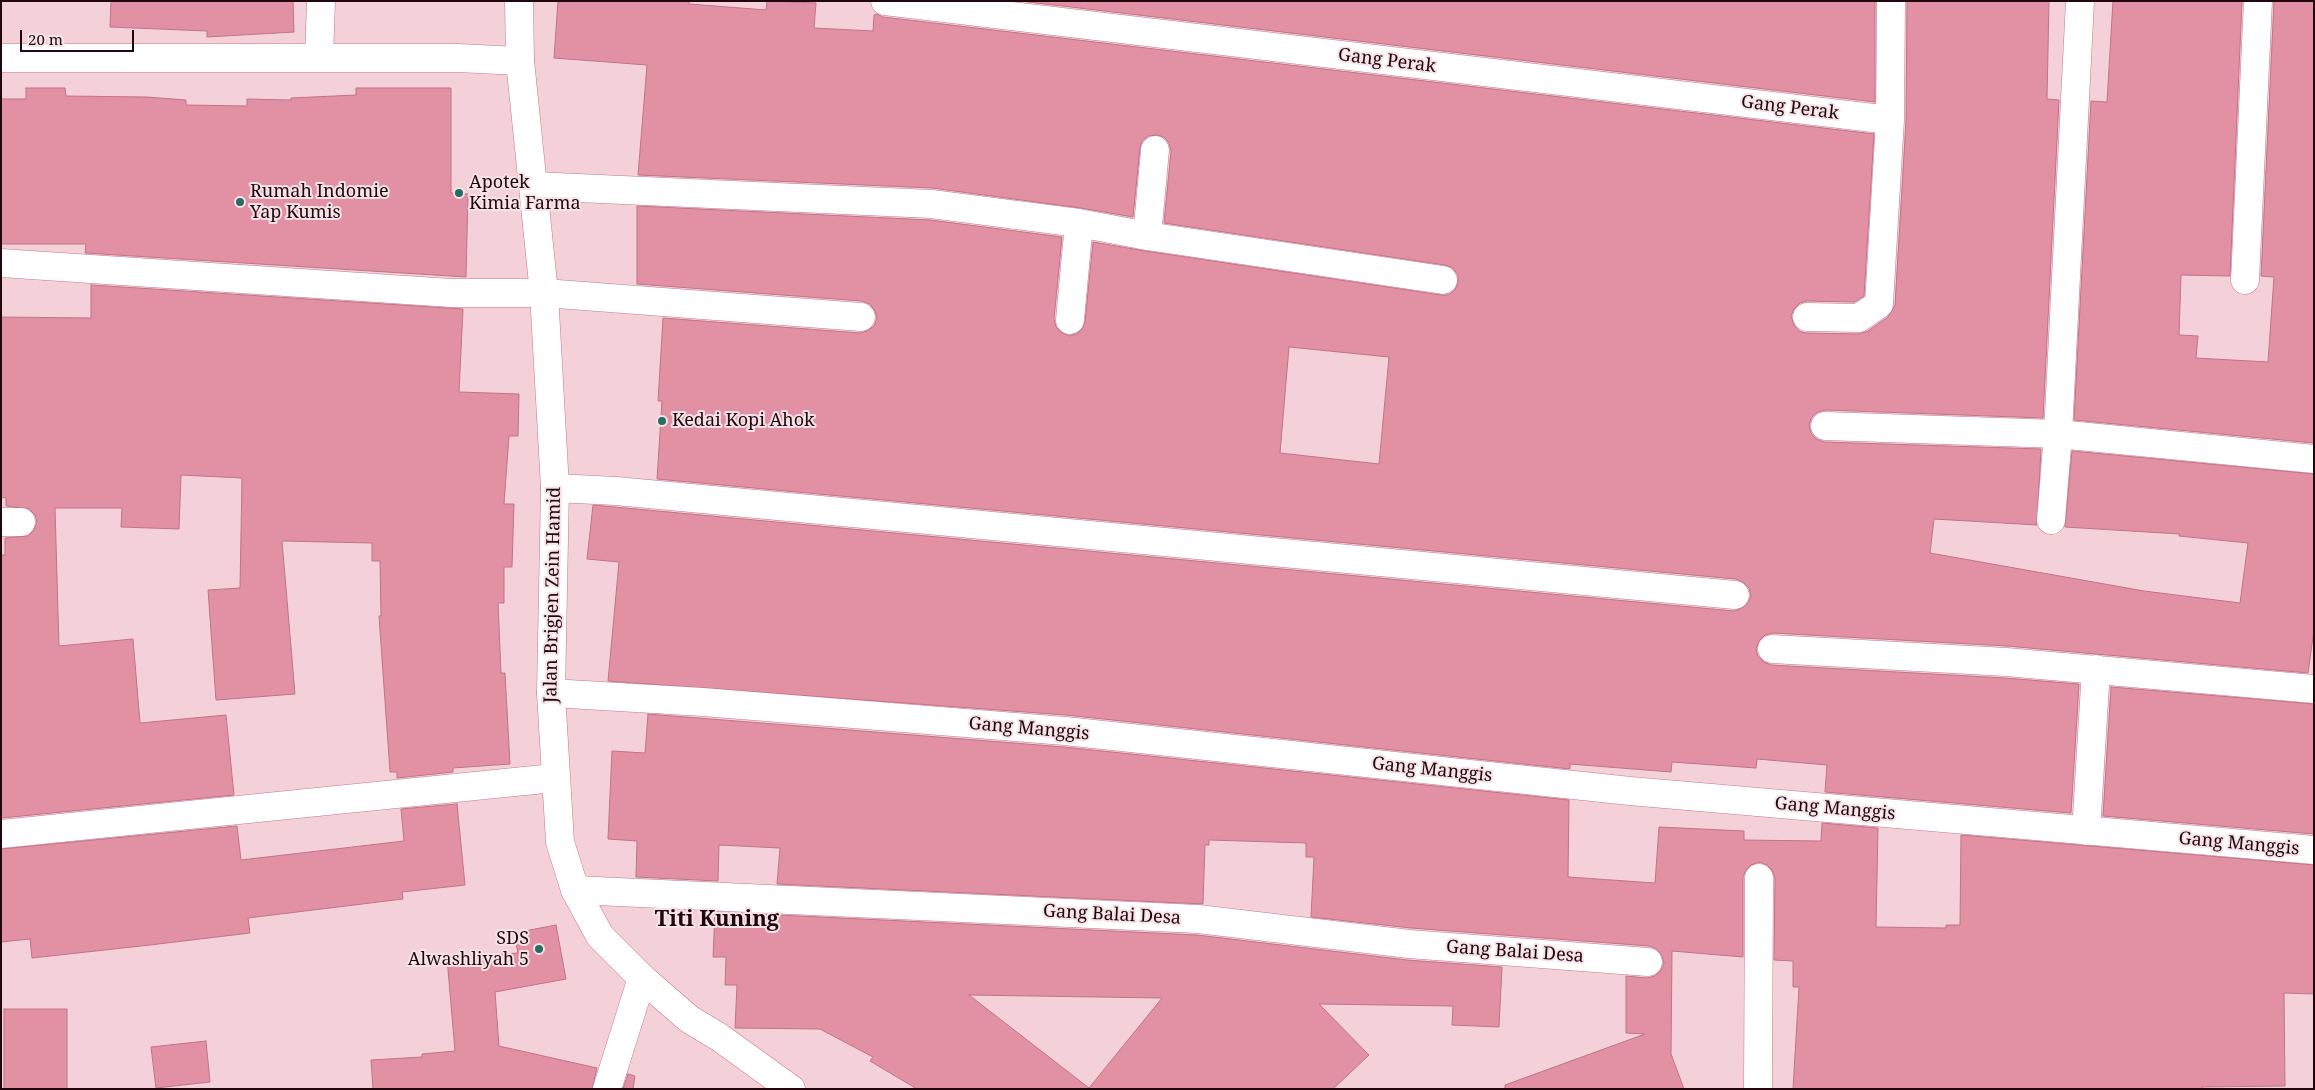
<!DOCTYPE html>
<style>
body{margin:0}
#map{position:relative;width:2315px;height:1090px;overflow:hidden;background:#f4d1d8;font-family:"Noto Serif",serif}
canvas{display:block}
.frame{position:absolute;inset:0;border:2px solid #21060e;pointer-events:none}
.scale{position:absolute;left:20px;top:30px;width:114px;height:22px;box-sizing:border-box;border:2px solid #21060e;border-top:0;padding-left:6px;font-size:15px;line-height:18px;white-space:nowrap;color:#21060e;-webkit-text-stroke:4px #f5e3e7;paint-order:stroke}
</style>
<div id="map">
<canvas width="2315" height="1090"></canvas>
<div class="frame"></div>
<div class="scale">20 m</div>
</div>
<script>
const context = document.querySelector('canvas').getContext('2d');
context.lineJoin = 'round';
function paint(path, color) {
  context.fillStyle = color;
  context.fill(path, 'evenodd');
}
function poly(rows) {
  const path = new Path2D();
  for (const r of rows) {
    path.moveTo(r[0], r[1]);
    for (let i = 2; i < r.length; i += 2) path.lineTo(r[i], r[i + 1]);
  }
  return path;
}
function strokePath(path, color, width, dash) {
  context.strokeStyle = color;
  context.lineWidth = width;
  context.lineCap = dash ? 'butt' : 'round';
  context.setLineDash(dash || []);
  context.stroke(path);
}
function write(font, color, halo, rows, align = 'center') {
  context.font = font + ' "Noto Serif",serif';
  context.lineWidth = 4;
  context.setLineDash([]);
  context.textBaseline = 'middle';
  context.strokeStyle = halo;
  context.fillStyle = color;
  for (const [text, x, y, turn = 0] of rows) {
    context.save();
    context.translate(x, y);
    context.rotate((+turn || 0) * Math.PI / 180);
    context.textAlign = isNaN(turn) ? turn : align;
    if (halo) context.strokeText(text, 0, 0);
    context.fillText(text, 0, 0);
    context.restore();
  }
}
const building = poly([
 [111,1,293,1,294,32,207,37,207,31,110,27,111,1],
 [558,1,689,1,689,4,766,10,767,1,816,3,814,28,873,31,874,15,877,14,883,17,1874,134,1864,296,1854,302,1807,301,1800,303,1794,309,1791,316,1794,325,1799,331,1806,333,1859,334,1868,331,1888,317,1895,305,1906,121,1907,1,2049,1,2047,99,2059,100,2043,418,1826,410,1818,412,1812,417,1809,425,1811,433,1816,439,1824,442,2041,449,2037,525,1934,519,1930,553,2144,591,2240,603,2248,543,2179,536,2180,534,2065,527,2072,451,2314,474,2314,630,2308,673,2007,646,1773,633,1765,635,1759,641,1756,649,1758,656,1764,662,1771,665,2005,678,2079,684,2071,813,1825,792,1827,765,1757,759,1756,768,1672,762,1671,772,1570,764,1570,769,1066,715,608,681,619,562,587,559,593,505,1734,611,1741,609,1747,604,1751,596,1749,588,1744,583,1736,579,657,479,662,401,658,401,663,318,860,333,867,331,874,326,877,318,875,311,870,304,862,301,637,284,637,206,930,220,1062,237,1054,319,1056,327,1061,332,1069,336,1077,334,1082,329,1085,322,1093,242,1145,251,1441,295,1448,295,1455,290,1458,283,1458,275,1453,268,1445,265,1164,223,1171,151,1169,143,1164,137,1157,135,1148,136,1142,141,1140,148,1133,217,1081,208,932,188,638,175,647,65,554,58,558,1],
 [1289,347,1389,357,1379,464,1280,453,1289,347],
 [1020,1,1875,1,1875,102,1020,1],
 [2113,1,2242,1,2230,276,2181,275,2179,335,2198,336,2196,358,2268,362,2274,277,2261,276,2274,1,2314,1,2314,443,2074,420,2091,101,2107,102,2113,1],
 [26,88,65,88,66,96,147,97,186,100,186,105,247,106,247,99,291,100,291,98,356,95,356,88,451,88,451,193,468,194,466,277,85,253,86,244,1,244,1,99,26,99,26,88],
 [91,285,463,309,459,392,519,394,518,436,509,436,504,504,514,504,512,567,504,567,504,603,498,603,501,673,505,673,510,764,453,768,453,772,397,778,397,772,390,772,379,616,381,616,380,561,372,561,372,543,282,541,295,694,216,700,208,590,240,588,242,478,181,475,179,529,121,527,122,508,55,508,59,646,133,639,140,723,226,715,234,795,1,818,1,555,5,555,5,538,28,536,34,530,37,522,35,515,29,509,6,506,6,498,1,497,1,317,91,318,91,285],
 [2111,687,2314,704,2314,834,2103,816,2111,687],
 [648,714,1064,747,1569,800,1568,877,1655,883,1659,827,1744,831,1744,840,1821,841,1822,823,1878,828,1876,927,1946,928,1946,925,1960,925,1961,835,2314,865,2314,994,2284,993,2285,1086,2202,1087,2202,1089,1793,1089,1799,987,1793,987,1793,961,1774,960,1775,878,1772,870,1767,865,1759,862,1751,865,1746,870,1743,877,1743,957,1672,951,1671,1054,1684,1089,1505,1089,1505,1085,1645,1034,1626,1033,1626,976,1647,978,1655,976,1661,970,1664,963,1662,956,1657,949,1649,946,1411,928,1311,917,1314,857,1306,857,1306,843,1209,840,1209,845,1205,845,1203,904,777,884,780,848,719,845,718,881,636,877,637,841,608,839,612,751,645,753,648,714],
 [457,804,465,885,402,892,403,899,248,918,250,933,150,945,32,958,30,939,1,942,1,849,237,826,241,860,404,841,401,809,457,804],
 [715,912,1197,935,1407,960,1502,967,1499,1027,1452,1025,1453,1006,1319,1004,1369,1055,1333,1089,917,1089,870,1061,873,1057,820,1029,735,1028,737,985,725,985,726,957,713,957,715,912],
 [969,995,1162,998,1089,1088,969,995],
 [556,925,566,979,495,992,499,1046,597,1068,592,1089,373,1089,371,1060,422,1057,422,1054,455,1051,447,958,518,953,514,933,556,925],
 [4,1009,67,1009,67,1089,4,1089,4,1009],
 [206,1041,210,1082,156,1088,151,1047,206,1041],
 [628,1074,635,1076,633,1089,623,1089,628,1074]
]);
paint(building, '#e191a3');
strokePath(building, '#c07385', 1);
const minor = poly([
 [885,1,1890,120],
 [1,58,458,58,520,61],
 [319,58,321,1],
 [534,186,931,204,1079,223,1147,236,1443,280],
 [1147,236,1155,150],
 [1,263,451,293,544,293,861,317],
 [2245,280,2258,1],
 [1807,317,1859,318,1879,304,1890,120,1891,1],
 [1070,320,1079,223],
 [1825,426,2058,434,2314,459],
 [555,488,616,491,1735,595],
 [2051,520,2058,434,2080,1],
 [1,522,21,522],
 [1772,649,2006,662,2314,689],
 [551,693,703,702,1065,731,1630,791,2314,850],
 [2086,831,2096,669],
 [1,834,554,778],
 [575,890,1198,919,1409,944,1648,962],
 [607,1089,642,978],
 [1758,1089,1759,878]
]);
const major = poly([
 [519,1,520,61,544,293,555,488,551,693,560,842,575,890,600,936,642,978,689,1019,719,1037,791,1089]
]);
strokePath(minor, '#c5788a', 29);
strokePath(major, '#c5788a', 29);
strokePath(minor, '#fff', 28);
strokePath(major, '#fff', 28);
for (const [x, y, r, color] of [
 [459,193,5,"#256d65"],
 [240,202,5,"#256d65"],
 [662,421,5,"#256d65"],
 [539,949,5,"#256d65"]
]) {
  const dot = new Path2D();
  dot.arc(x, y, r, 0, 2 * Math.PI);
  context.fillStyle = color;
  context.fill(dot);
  strokePath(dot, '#f5e3e7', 2);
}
write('18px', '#21060e', '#f5e3e7', [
 ["Gang Perak",1387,61,7],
 ["Gang Perak",1790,108,7],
 ["Jalan Brigjen Zein Hamid",553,595,-89],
 ["Gang Manggis",1029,729,5],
 ["Gang Manggis",1432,770,6],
 ["Gang Manggis",1835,809,5],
 ["Gang Manggis",2239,844,5],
 ["Gang Balai Desa",1112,915,3],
 ["Gang Balai Desa",1515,952,4]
]);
write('18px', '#21060e', '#f5e3e7', [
 ["Apotek",469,183],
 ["Kimia Farma",469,204],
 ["Rumah Indomie",250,192],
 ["Yap Kumis",250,213],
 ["Kedai Kopi Ahok",672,421],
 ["SDS",529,939,"right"],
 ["Alwashliyah 5",529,960,"right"]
], 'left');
write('bold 22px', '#21060e', '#f5e3e7', [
 ["Titi Kuning",717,920]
]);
</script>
